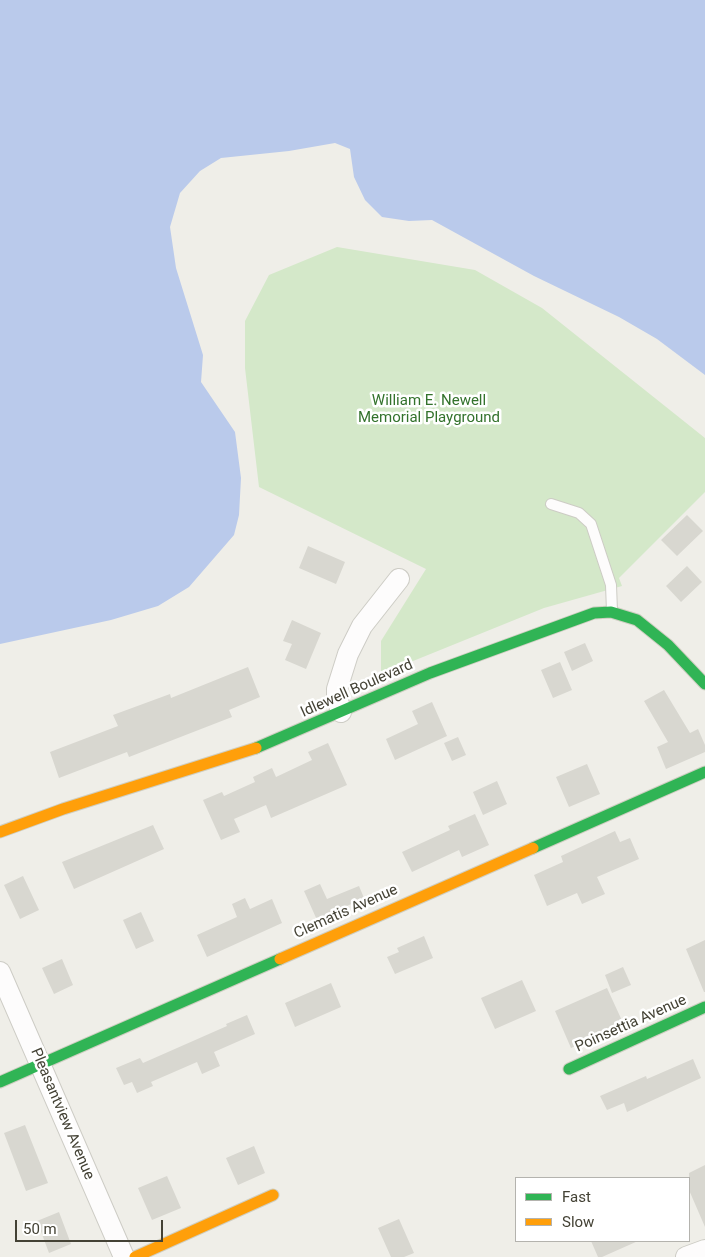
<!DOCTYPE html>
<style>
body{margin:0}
#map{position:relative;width:705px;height:1257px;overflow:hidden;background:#efeee8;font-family:Roboto,sans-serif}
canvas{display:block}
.legend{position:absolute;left:515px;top:1177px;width:175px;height:65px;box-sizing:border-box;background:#fff;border:1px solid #b4b3ae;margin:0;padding:6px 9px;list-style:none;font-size:15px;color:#444235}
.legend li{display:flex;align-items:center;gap:10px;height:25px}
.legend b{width:25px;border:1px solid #b4b3ae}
.scale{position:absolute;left:15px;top:1220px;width:148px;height:22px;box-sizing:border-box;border:2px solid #444235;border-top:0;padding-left:6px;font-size:15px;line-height:18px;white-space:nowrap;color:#444235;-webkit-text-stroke:4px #fff;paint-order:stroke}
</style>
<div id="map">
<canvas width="705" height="1257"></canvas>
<ul class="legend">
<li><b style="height:6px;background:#30b455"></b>Fast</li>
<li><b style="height:6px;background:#ff9f0a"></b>Slow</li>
</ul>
<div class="scale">50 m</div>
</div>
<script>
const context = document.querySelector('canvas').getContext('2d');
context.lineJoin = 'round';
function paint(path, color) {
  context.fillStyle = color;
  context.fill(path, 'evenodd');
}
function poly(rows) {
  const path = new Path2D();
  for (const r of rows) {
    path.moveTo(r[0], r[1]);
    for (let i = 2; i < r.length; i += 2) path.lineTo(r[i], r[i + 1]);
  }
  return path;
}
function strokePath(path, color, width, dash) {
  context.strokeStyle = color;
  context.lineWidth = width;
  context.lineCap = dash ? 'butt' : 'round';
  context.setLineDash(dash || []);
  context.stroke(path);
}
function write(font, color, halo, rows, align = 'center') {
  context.font = font + ' Roboto,sans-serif';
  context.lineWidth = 5;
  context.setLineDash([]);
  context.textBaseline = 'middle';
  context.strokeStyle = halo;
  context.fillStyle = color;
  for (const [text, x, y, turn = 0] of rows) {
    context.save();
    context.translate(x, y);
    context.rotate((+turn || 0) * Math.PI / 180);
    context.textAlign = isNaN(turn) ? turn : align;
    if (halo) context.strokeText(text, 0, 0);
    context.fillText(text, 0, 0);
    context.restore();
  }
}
paint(poly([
 [337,247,475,270,542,308,705,438,705,492,619,578,622,586,544,608,381,674,381,641,426,569,259,487,245,368,245,321,269,275]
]), '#d4e8c9');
paint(poly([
 [0,0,705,0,705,375,657,339,619,317,534,276,432,220,409,221,382,217,365,200,354,177,350,149,335,143,289,151,221,158,200,171,180,193,170,227,176,268,203,355,201,382,235,432,241,478,239,515,234,535,189,587,158,606,111,620,0,644]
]), '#bacaeb');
paint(poly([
 [687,515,703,531,677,556,661,540],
 [308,546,345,562,336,584,299,568],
 [687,566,702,582,681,602,666,586],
 [292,620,321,633,306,669,285,660,292,644,283,641],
 [585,643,593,661,572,671,564,652],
 [560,662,572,690,553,698,541,670],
 [248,667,260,697,229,710,232,717,129,757,127,752,59,778,50,752,118,726,113,715,170,694,171,698],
 [664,690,690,733,698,729,705,745,705,752,666,769,657,747,668,742,644,701],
 [432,702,447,736,395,760,386,739,418,724,412,711],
 [458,737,466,755,452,761,444,743],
 [328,743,347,785,271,818,266,805,234,819,240,832,221,840,203,800,222,792,224,796,255,782,253,777,272,768,276,777,312,760,308,752],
 [587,764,600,794,569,807,556,777],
 [497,781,507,804,483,815,473,792],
 [475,814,489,845,462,857,459,850,412,872,402,852,450,830,448,826],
 [153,825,164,849,74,889,62,862],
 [615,831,620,842,630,838,639,859,597,877,605,894,582,904,577,893,547,906,534,875,563,862,561,856],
 [23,876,39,910,20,919,4,885],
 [320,884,327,899,359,886,364,898,317,920,304,891],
 [245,898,250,909,272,899,282,923,207,957,197,935,237,917,232,904],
 [141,912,154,941,136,949,123,920],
 [424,936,433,958,395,974,387,957,399,952,397,948],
 [705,940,705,992,704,992,686,949],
 [62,959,73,985,54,994,42,968],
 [623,967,631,985,612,993,605,975],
 [522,980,536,1011,495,1029,481,998],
 [331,983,341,1007,295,1027,285,1003],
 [607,988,624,1025,571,1048,555,1011],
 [247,1015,255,1034,214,1052,220,1066,202,1074,197,1062,151,1082,153,1086,137,1093,132,1082,124,1085,116,1068,140,1058,143,1063,227,1026,226,1024],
 [693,1059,701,1078,627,1112,624,1103,607,1110,600,1096,646,1076,647,1079],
 [25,1125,48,1183,26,1191,4,1133],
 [254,1146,265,1173,238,1185,226,1158],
 [705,1165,705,1227,689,1190,689,1173],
 [167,1176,181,1208,152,1220,138,1188],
 [59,1212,71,1244,49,1253,37,1221],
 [399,1219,414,1253,404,1257,391,1257,378,1228],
 [591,1241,638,1241,602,1257,598,1257]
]), '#d8d7d0');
const lane = poly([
 [551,504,579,513,591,524,611,585,612,611]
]);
const street = poly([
 [341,712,337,697,337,689,348,654,362,626,399,579],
 [0,972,124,1257],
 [686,1257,705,1250]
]);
const fast = poly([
 [256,748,430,673,594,613,611,612,637,620,668,645,705,684],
 [533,848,705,772],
 [569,1069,705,1007],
 [0,1082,280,959]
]);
const slow = poly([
 [0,832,63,809,256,748],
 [280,959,533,848],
 [135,1257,273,1195]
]);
strokePath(lane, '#cdccc5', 12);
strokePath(street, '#cdccc5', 22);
strokePath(fast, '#cfcec1', 13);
strokePath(slow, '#cfcec1', 13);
strokePath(lane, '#fdfcfc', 10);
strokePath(street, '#fdfcfc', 20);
strokePath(fast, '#30b455', 11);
strokePath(slow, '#ff9f0a', 11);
write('15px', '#33722c', '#fff', [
 ["William E. Newell",429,401],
 ["Memorial Playground",429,418]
]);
write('15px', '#444235', '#fff', [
 ["Idlewell Boulevard",357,689,-24],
 ["Clematis Avenue",346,912,-24],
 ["Poinsettia Avenue",631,1024,-24],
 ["Pleasantview Avenue",62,1114,67]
]);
</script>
